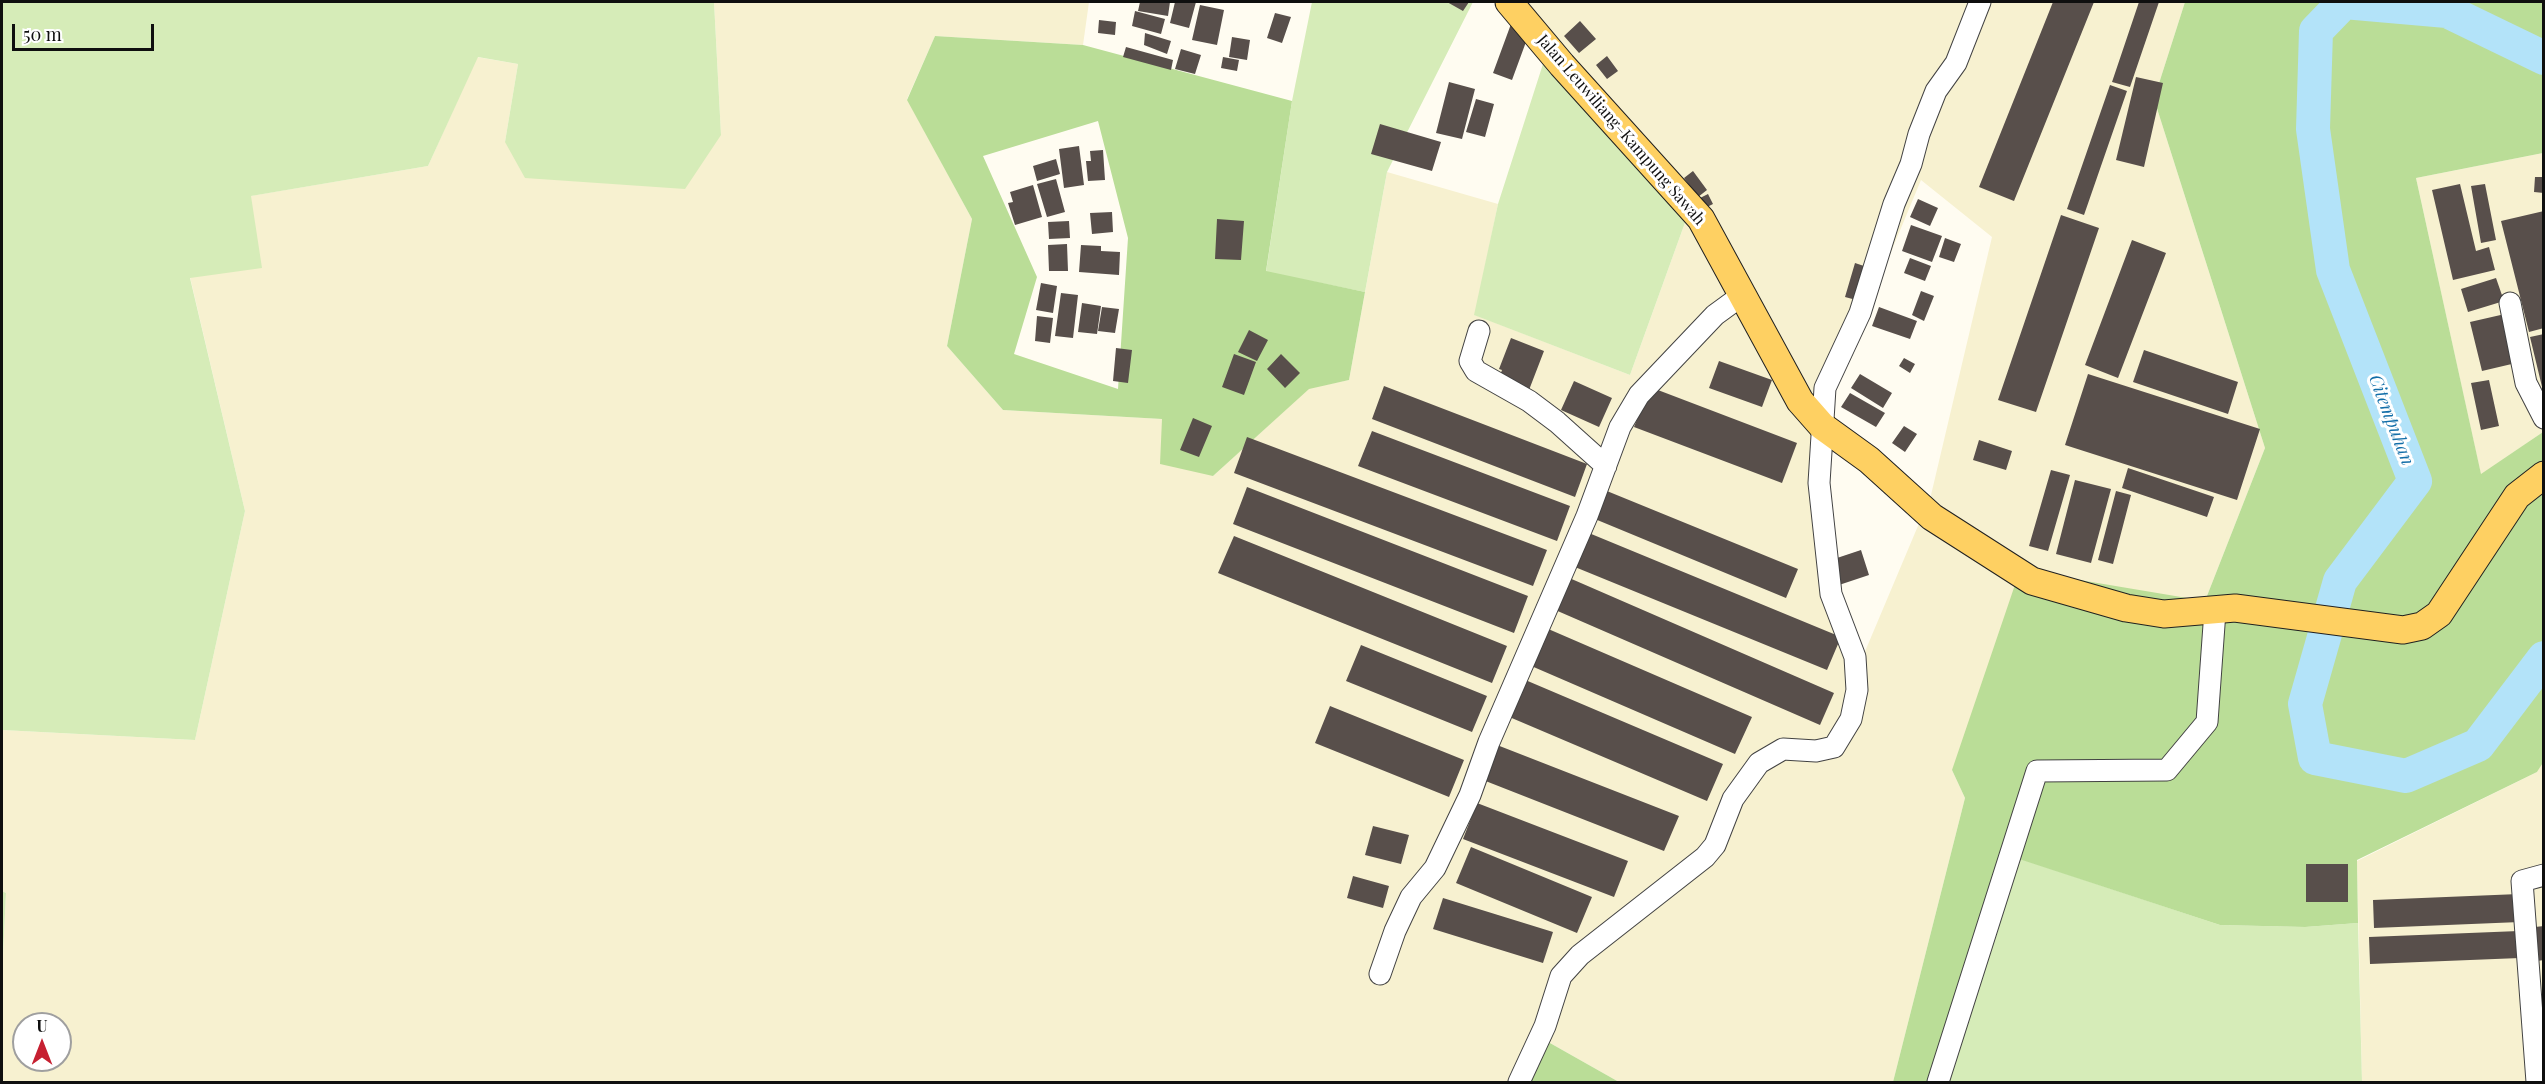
<!DOCTYPE html>
<meta charset="utf-8">
<style>
body{margin:0}
#map{position:relative;width:2545px;height:1084px;overflow:hidden;background:#fffcf1;font-family:"Playfair Display",serif}
canvas{display:block}
.frame{position:absolute;inset:0;border:3px solid #0f0f0f;pointer-events:none}
.north{position:absolute;left:12px;top:1012px;width:60px;height:60px;box-sizing:border-box;background:#fff;border:2px solid #9f9f9f;border-radius:50%;rotate:0deg;font-size:16px;font-weight:700;line-height:24px;text-align:center;color:#0f0f0f}
.north::after{content:'';display:block;margin:auto;width:21px;height:27px;background:#c62031;clip-path:polygon(50% 0,100% 100%,50% 72%,0 100%)}
.scale{position:absolute;left:12px;top:24px;width:142px;height:27px;box-sizing:border-box;border:3px solid #0f0f0f;border-top:0;padding-left:8px;font-size:18px;line-height:21px;white-space:nowrap;color:#0f0f0f;-webkit-text-stroke:4px #fff;paint-order:stroke}
</style>
<div id="map">
<canvas width="2545" height="1084"></canvas>
<div class="frame"></div>
<div class="north">U</div>
<div class="scale">50 m</div>
</div>
<script>
const context = document.querySelector('canvas').getContext('2d');
context.lineJoin = 'round';
function paint(path, color) {
  context.fillStyle = color;
  context.fill(path, 'evenodd');
}
function poly(rows) {
  const path = new Path2D();
  for (const r of rows) {
    path.moveTo(r[0], r[1]);
    for (let i = 2; i < r.length; i += 2) path.lineTo(r[i], r[i + 1]);
  }
  return path;
}
function strokePath(path, color, width, dash) {
  context.strokeStyle = color;
  context.lineWidth = width;
  context.lineCap = dash ? 'butt' : 'round';
  context.setLineDash(dash || []);
  context.stroke(path);
}
function write(font, color, halo, rows, align = 'center') {
  context.font = font + ' "Playfair Display",serif';
  context.lineWidth = 6;
  context.setLineDash([]);
  context.textBaseline = 'middle';
  context.strokeStyle = halo;
  context.fillStyle = color;
  for (const [text, x, y, turn = 0] of rows) {
    context.save();
    context.translate(x, y);
    context.rotate((+turn || 0) * Math.PI / 180);
    context.textAlign = isNaN(turn) ? turn : align;
    if (halo) context.strokeText(text, 0, 0);
    context.fillText(text, 0, 0);
    context.restore();
  }
}
paint(poly([
 [714,2,1089,2,1083,45,935,36,907,99,972,219,947,346,1003,410,1162,419,1213,476,1309,388,1349,380,1387,172,1498,204,1475,315,1630,375,1691,206,1512,2,2185,2,2154,99,2265,448,2205,601,1952,770,1965,798,1893,1082,1619,1082,1534,1034,1508,1082,2,1082,2,976,6,893,2,891,2,730,195,740,245,511,190,277,250,196,428,166,477,57,518,64,505,142,721,135],
 [1921,180,1992,237,1931,495,1861,661,1817,540,1819,425],
 [24,1024,60,1024,60,1060,24,1060],
 [2543,153,2543,432,2481,475,2416,178],
 [2543,761,2543,1082,2362,1082,2357,861,2537,772]
]), '#f7f1d0');
paint(poly([
 [2,2,714,2,721,135,685,189,525,178,505,142,518,64,478,57,428,166,251,196,262,268,190,278,245,511,195,740,2,730],
 [1312,2,1473,2,1387,172,1365,292,1266,272,1292,101],
 [1551,39,1691,206,1630,375,1474,315,1498,204],
 [2015,857,2220,925,2305,927,2358,923,2362,1082,1949,1082],
 [2,891,6,893,2,976]
]), '#d6ecb8');
paint(poly([
 [2185,2,2543,2,2543,153,2416,178,2481,474,2543,432,2544,761,2537,772,2357,860,2358,923,2305,927,2220,925,2016,858,1949,1082,1893,1082,1965,798,1952,770,2020,570,2205,601,2265,448,2154,99],
 [935,36,1083,45,1292,101,1266,271,1365,292,1349,380,1309,389,1213,476,1160,464,1162,419,1003,410,947,346,972,219,907,100],
 [1098,121,1128,238,1118,389,1014,354,1037,277,983,156],
 [1534,1034,1619,1082,1508,1082]
]), '#badd97');
strokePath(poly([
 [2544,58,2447,11,2344,2,2316,31,2313,129,2333,270,2415,481,2340,581,2305,704,2315,758,2406,776,2478,745,2544,658]
]), '#b3e3f9', 34);
paint(poly([
 [1140,2,1170,2,1168,16,1138,11],
 [1175,2,1196,2,1189,28,1170,23],
 [1447,2,1469,2,1463,11],
 [2053,2,2094,2,2014,201,1979,187],
 [2139,2,2159,2,2130,87,2112,82],
 [1200,5,1224,10,1217,45,1192,40],
 [1135,11,1165,19,1161,34,1132,26],
 [1275,13,1291,17,1282,43,1267,38],
 [1099,20,1116,22,1115,35,1098,33],
 [1580,21,1596,39,1579,53,1564,36],
 [1511,24,1530,31,1512,80,1493,73],
 [1145,33,1171,41,1167,54,1144,45],
 [1232,37,1250,40,1247,60,1229,57],
 [1126,47,1173,60,1171,70,1123,57],
 [1181,49,1201,55,1195,74,1175,69],
 [1607,56,1618,71,1607,79,1596,65],
 [1223,57,1239,60,1237,71,1221,68],
 [2136,77,2163,83,2144,167,2116,160],
 [1449,82,1475,89,1462,139,1436,133],
 [2110,85,2127,91,2084,215,2067,209],
 [1476,99,1494,104,1485,137,1466,132],
 [1380,124,1441,142,1432,171,1371,154],
 [1079,146,1084,185,1064,188,1059,149],
 [1103,150,1105,180,1088,181,1086,161,1091,161,1090,151],
 [1056,159,1060,174,1037,181,1033,166],
 [1693,171,1707,190,1698,197,1684,178],
 [2535,177,2544,177,2544,193,2534,192],
 [1056,179,1065,212,1047,217,1037,184],
 [2460,184,2476,251,2489,247,2495,270,2453,280,2432,190],
 [2485,184,2496,240,2481,243,2471,186],
 [1033,185,1042,217,1015,225,1008,203,1013,202,1010,192],
 [1708,194,1713,204,1703,209,1698,199],
 [1918,199,1938,208,1930,226,1910,217],
 [2544,211,2544,328,2529,332,2501,221],
 [1112,212,1113,232,1092,234,1090,213],
 [2061,215,2099,228,2036,412,1998,400],
 [1217,219,1244,221,1241,260,1215,259],
 [1069,221,1070,238,1049,239,1048,222],
 [1911,225,1942,236,1932,262,1902,251],
 [1945,238,1961,244,1954,262,1939,257],
 [2132,240,2166,253,2118,378,2085,365],
 [1067,244,1068,271,1049,271,1048,245],
 [1081,245,1101,246,1101,251,1120,252,1119,275,1079,272],
 [1910,258,1931,266,1925,281,1904,273],
 [1855,263,1870,268,1860,301,1845,297],
 [2496,278,2504,301,2468,312,2461,289],
 [1041,283,1057,286,1053,313,1036,310],
 [1921,291,1934,296,1924,321,1912,315],
 [1061,293,1078,295,1073,338,1055,336],
 [1082,303,1101,306,1097,334,1078,332],
 [1102,307,1119,309,1115,333,1098,331],
 [1879,307,1917,321,1910,339,1872,326],
 [2505,314,2516,363,2482,371,2470,322],
 [1037,316,1053,318,1050,343,1035,341],
 [1249,330,1268,340,1257,361,1238,352],
 [2544,334,2544,391,2543,391,2530,337],
 [1511,338,1544,351,1529,390,1499,378,1502,370,1499,369],
 [1116,348,1132,350,1128,383,1113,381],
 [2144,350,2238,382,2228,414,2133,382],
 [1234,354,1256,362,1244,395,1222,387],
 [1281,354,1300,373,1285,388,1267,369],
 [1904,358,1915,364,1910,373,1899,366],
 [1719,361,1772,380,1762,407,1709,388],
 [1860,374,1892,393,1883,408,1851,388],
 [2088,374,2260,429,2237,500,2065,445],
 [2489,380,2499,426,2481,430,2471,383],
 [1574,381,1612,398,1599,427,1561,410],
 [1384,386,1587,464,1575,497,1372,419],
 [1650,387,1797,443,1782,483,1634,427],
 [1850,393,1885,413,1876,427,1841,407],
 [1193,418,1212,426,1199,457,1180,450],
 [1904,426,1917,434,1905,452,1892,443],
 [1372,431,1570,506,1557,541,1358,466],
 [1247,437,1547,550,1533,586,1234,473],
 [1979,440,2012,451,2006,470,1973,460],
 [2128,468,2214,497,2207,517,2122,488],
 [2051,470,2070,475,2048,551,2029,546],
 [2075,480,2111,489,2091,563,2056,554],
 [1247,487,1528,596,1514,633,1233,524],
 [1602,489,1798,569,1786,598,1590,517],
 [2116,491,2131,495,2113,564,2098,560],
 [1584,531,1841,637,1827,670,1570,565],
 [1234,536,1507,646,1492,683,1218,573],
 [1861,550,1869,575,1839,585,1831,560],
 [1567,577,1834,693,1820,725,1553,609],
 [1546,628,1752,717,1735,754,1529,665],
 [1361,645,1487,696,1472,732,1346,681],
 [1523,679,1723,764,1707,801,1507,716],
 [1330,706,1464,760,1449,797,1315,743],
 [1497,745,1679,816,1664,851,1483,780],
 [1477,803,1628,861,1614,897,1463,839],
 [1373,826,1409,835,1401,864,1365,855],
 [1471,847,1592,897,1577,933,1456,883],
 [2306,864,2348,864,2348,902,2306,902],
 [1353,876,1389,886,1383,908,1347,898],
 [2519,894,2520,922,2374,928,2373,900],
 [1443,898,1553,932,1543,963,1433,929],
 [2544,926,2544,960,2537,961,2535,927],
 [2519,931,2520,958,2370,964,2369,937]
]), '#584f4b');
const minor = poly([
 [2510,303,2526,383,2544,418],
 [1479,331,1470,361,1476,371,1529,401,1557,422,1606,466],
 [1380,974,1395,931,1411,897,1435,868,1470,795,1489,742,1587,516,1620,427,1639,395,1715,315,1741,296],
 [1519,1082,1545,1026,1561,976,1580,955,1705,857,1715,845,1733,799,1759,763,1783,749,1816,751,1834,747,1851,719,1857,690,1855,657,1831,594,1819,483,1825,388,1860,313,1894,204,1911,164,1919,134,1936,91,1956,63,1980,2],
 [1938,1082,2037,771,2167,770,2207,722,2215,611],
 [2537,1082,2522,881,2544,875]
]);
const major = poly([
 [1509,2,1562,65,1701,219,1800,401,1822,426,1869,460,1932,517,2032,581,2126,608,2164,614,2235,608,2403,630,2422,626,2439,614,2517,496,2544,475]
]);
strokePath(minor, '#424242', 23);
strokePath(major, '#202020', 29);
strokePath(minor, '#fff', 21);
strokePath(major, '#fed062', 27);
write('16px', '#0f0f0f', '#fff', [
 ["Jalan Leuwiliang–Kampung Sawah",1621,130,49]
]);
write('italic 18px', '#126ea8', '#fff', [
 ["Citempuhan",2391,420,69]
]);
</script>
